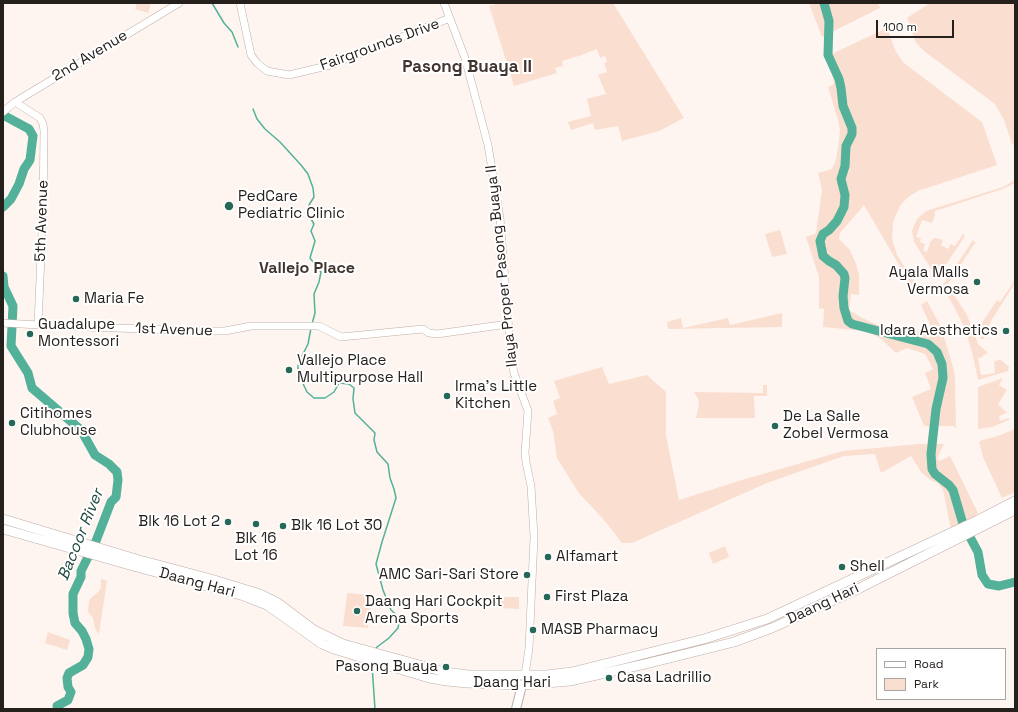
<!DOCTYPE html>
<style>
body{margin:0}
#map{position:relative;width:1018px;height:712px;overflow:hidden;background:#fff5f0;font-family:"Space Grotesk",sans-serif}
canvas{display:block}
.frame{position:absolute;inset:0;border:4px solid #26201d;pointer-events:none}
.legend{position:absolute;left:876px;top:648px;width:130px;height:52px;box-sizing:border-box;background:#fff;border:1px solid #a8a6a5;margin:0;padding:5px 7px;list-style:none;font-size:12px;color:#26201d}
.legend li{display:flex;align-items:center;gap:8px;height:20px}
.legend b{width:20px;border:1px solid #a8a6a5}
.scale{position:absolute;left:876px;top:20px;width:78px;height:18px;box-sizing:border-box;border:2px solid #26201d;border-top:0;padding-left:5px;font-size:12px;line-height:14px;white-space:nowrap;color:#26201d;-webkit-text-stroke:3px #fff;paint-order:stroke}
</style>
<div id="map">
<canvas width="1018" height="712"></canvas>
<div class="frame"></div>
<ul class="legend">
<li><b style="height:5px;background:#fff"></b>Road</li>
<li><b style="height:11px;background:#faded0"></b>Park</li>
</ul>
<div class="scale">100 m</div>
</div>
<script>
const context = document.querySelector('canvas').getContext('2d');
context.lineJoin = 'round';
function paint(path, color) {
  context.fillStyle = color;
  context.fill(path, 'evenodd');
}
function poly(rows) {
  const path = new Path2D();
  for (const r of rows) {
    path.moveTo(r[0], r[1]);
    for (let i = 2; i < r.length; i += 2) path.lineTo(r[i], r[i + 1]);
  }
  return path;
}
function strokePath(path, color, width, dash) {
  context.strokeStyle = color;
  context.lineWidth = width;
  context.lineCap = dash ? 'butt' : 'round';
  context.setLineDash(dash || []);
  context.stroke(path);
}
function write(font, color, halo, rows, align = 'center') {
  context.font = font + ' "Space Grotesk",sans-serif';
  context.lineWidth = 4;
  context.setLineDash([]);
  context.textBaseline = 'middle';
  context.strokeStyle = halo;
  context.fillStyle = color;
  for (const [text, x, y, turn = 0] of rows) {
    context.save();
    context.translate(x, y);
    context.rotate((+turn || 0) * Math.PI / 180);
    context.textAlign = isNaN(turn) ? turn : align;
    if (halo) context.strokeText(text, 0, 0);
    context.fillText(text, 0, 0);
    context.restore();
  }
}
paint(poly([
 [137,3,151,3,148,13,135,9],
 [500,3,613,3,684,118,659,131,622,141,618,126,595,130,593,123,571,130,568,122,591,116,587,99,606,94,598,75,607,72,604,63,607,62,605,56,600,58,597,49,579,56,562,61,563,66,555,68,557,73,514,86,489,6],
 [809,3,878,3,880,8,822,37],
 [930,3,1015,3,1015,146,1012,144,1004,120,995,104,924,51,916,43,907,18],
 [887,28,896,52,904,63,982,122,997,165,918,191,908,197,900,206,893,222,892,239,897,255,917,286,913,289,864,205,840,233,839,239,850,250,856,264,859,275,859,295,851,294,849,310,862,318,885,328,901,332,933,331,921,305,927,301,941,327,954,370,955,380,956,428,953,426,924,426,912,397,931,389,925,373,933,369,925,354,907,348,896,353,880,338,865,331,823,327,824,309,819,308,819,277,806,237,816,233,822,190,818,173,832,169,835,163,838,148,840,130,838,120,828,87,834,84,832,74,825,57],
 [1015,180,1015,183,1003,189,935,211,935,215,932,223,922,220,916,237,921,238,920,242,925,244,923,251,927,252,930,242,934,238,941,239,943,241,941,245,948,249,951,244,955,246,963,234,965,236,937,278,914,242,912,231,917,219,926,211,1003,187],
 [780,230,787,254,772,257,765,234],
 [973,240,978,245,975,243,948,284,951,286,951,290,967,315,978,344,987,352,987,354,983,355,983,357,978,358,981,375,995,373,994,362,998,360,1001,360,1009,367,1008,371,978,380,972,352,965,329,952,303,942,286],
 [1015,280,1015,283,991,321,984,339,981,339,978,329,997,300,1000,302],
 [782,313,782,327,668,329,667,322,681,318,683,328,728,318,730,325],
 [602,367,609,384,647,375,666,392,666,435,679,500,742,480,843,451,918,444,944,444,937,458,939,461,950,456,978,513,974,517,951,529,943,490,938,483,930,480,921,472,911,456,881,473,875,454,844,456,767,483,632,543,622,543,604,520,578,492,557,458,553,431,548,418,557,414,553,401,560,398,554,381],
 [1003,378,999,385,1007,390,998,404,1007,413,999,416,1000,421,1009,418,1009,420,992,427,978,429,978,387],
 [763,385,767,385,767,396,754,396,755,418,696,418,699,405,698,399,694,392,763,393],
 [1015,429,1015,492,1002,498,983,457,979,442,982,440,995,437],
 [725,546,729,557,713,564,709,553],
 [101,579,107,581,99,634,95,629,93,618,88,612,89,600,100,590,101,585],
 [347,593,371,595,368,628,343,626],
 [499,597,519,597,519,609,499,608],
 [48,632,70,640,67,650,45,643]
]), '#faded0');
strokePath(poly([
 [212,3,224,23,232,32,238,47],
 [253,109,257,119,265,129,280,142,301,165,308,174,313,188,314,197,309,205,308,214,314,224,311,231,315,241,310,258,321,272,319,282,314,294,315,313,312,324],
 [311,328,308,344,302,356,298,366,298,373,307,392,314,398,325,398,334,392,339,383,349,384,354,388,353,399,355,413,375,433,374,440,377,452,388,464,390,478,394,489,396,498,382,542,376,564,383,590,391,610,400,618,398,628,389,638,377,647,375,650],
 [372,665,375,709]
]), '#53b099', 1.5);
strokePath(poly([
 [824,3,829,21,828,55,839,79,841,88,843,106,852,128,852,134,846,146,845,166,841,179,845,195,844,207,837,221,829,230,823,234,820,241,823,256,829,261,836,265,844,274,845,278,843,296,844,308,848,321,852,324,928,344,937,352,942,364,943,378,936,409,931,454,932,469,935,474,949,485,953,490,963,524,978,552,982,575,988,584,999,586,1015,582],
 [3,115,29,129,33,136,30,160,24,169,19,184,11,199,3,207],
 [3,276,4,287,13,306,11,346,28,373,32,388,81,430,95,455,109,464,117,472,118,480,116,497,111,502,96,541,81,571,81,577,73,594,73,613,75,623,82,631,86,639,89,649,88,657,83,665,69,673,67,678,68,687,71,692,68,700,57,706,58,709]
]), '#53b099', 9);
const tertiary = poly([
 [240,3,251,55,257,63,267,71,289,75,331,65,450,18],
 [444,3,465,58,488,145,500,218,511,357,514,373,528,411,525,453,526,462,531,486,534,537,529,648,525,675],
 [15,102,40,118,43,124,44,131,43,210,38,325],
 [3,112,15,102,179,3],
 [3,323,58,326,202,331,225,331,251,326,319,326,341,337,423,329,429,333,437,334,508,324]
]);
const secondary = poly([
 [516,709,522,685]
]);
const primary = poly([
 [3,519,136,559,211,579,260,594,278,603,314,630,343,644,445,672,468,675,547,675,572,672,704,639,767,619,976,521,1015,501],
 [3,529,133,566,244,596,267,605,322,644,331,648,360,657,429,678,447,681,467,683,522,685,570,681,645,664,734,642,772,628,854,591,1015,510]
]);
strokePath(tertiary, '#bdaea6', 8);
strokePath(secondary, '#bdaea6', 10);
strokePath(primary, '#bdaea6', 10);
strokePath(tertiary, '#fff', 7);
strokePath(secondary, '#fff', 8);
strokePath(primary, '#fff', 9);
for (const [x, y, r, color] of [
 [229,206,5,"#266858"],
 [977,282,4,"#266858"],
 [76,299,4,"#266858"],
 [1006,331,4,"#266858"],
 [30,334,4,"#266858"],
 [289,370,4,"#266858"],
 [447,396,4,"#266858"],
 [12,423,4,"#266858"],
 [775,426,4,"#266858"],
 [228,522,4,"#266858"],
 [256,524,4,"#266858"],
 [283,526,4,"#266858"],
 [548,557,4,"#266858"],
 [842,567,4,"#266858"],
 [527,575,4,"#266858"],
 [547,597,4,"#266858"],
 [357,611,4,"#266858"],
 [533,630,4,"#266858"],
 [446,667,4,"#266858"],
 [609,678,4,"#266858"]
]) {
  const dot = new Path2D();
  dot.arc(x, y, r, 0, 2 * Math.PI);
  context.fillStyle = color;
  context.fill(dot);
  strokePath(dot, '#fff', 1.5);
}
write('15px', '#26201d', '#fff', [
 ["Fairgrounds Drive",380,45,-20],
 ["2nd Avenue",90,56,-31],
 ["5th Avenue",42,221,-88],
 ["Ilaya Proper Pasong Buaya II",502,266,-96],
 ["1st Avenue",174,330,2],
 ["Daang Hari",197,583,15],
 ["Daang Hari",823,604,-25],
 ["Daang Hari",512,683]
]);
write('15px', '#26201d', '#fff', [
 ["PedCare",238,197],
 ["Pediatric Clinic",238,214],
 ["Ayala Malls",969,273,"right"],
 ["Vermosa",969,290,"right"],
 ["Maria Fe",84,299],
 ["Guadalupe",38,325],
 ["Montessori",38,342],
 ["Idara Aesthetics",998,331,"right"],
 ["Vallejo Place",297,361],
 ["Multipurpose Hall",297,378],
 ["Irma's Little",455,387],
 ["Kitchen",455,404],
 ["Citihomes",20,414],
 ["Clubhouse",20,431],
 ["De La Salle",783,417],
 ["Zobel Vermosa",783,434],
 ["Blk 16 Lot 2",220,522,"right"],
 ["Blk 16 Lot 30",291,526],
 ["Blk 16",256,539,"center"],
 ["Lot 16",256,556,"center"],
 ["Alfamart",556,557],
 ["Shell",850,567],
 ["AMC Sari-Sari Store",519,575,"right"],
 ["First Plaza",555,597],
 ["Daang Hari Cockpit",365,602],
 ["Arena Sports",365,619],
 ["MASB Pharmacy",541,630],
 ["Pasong Buaya",438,667,"right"],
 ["Casa Ladrillio",617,678]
], 'left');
write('bold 16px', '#40342e', '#fff', [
 ["Vallejo Place",307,269]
]);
write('italic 16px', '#1e483d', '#fff', [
 ["Bacoor River",81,535,-68]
]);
write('bold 17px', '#40342e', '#fff', [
 ["Pasong Buaya II",467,67]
]);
</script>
